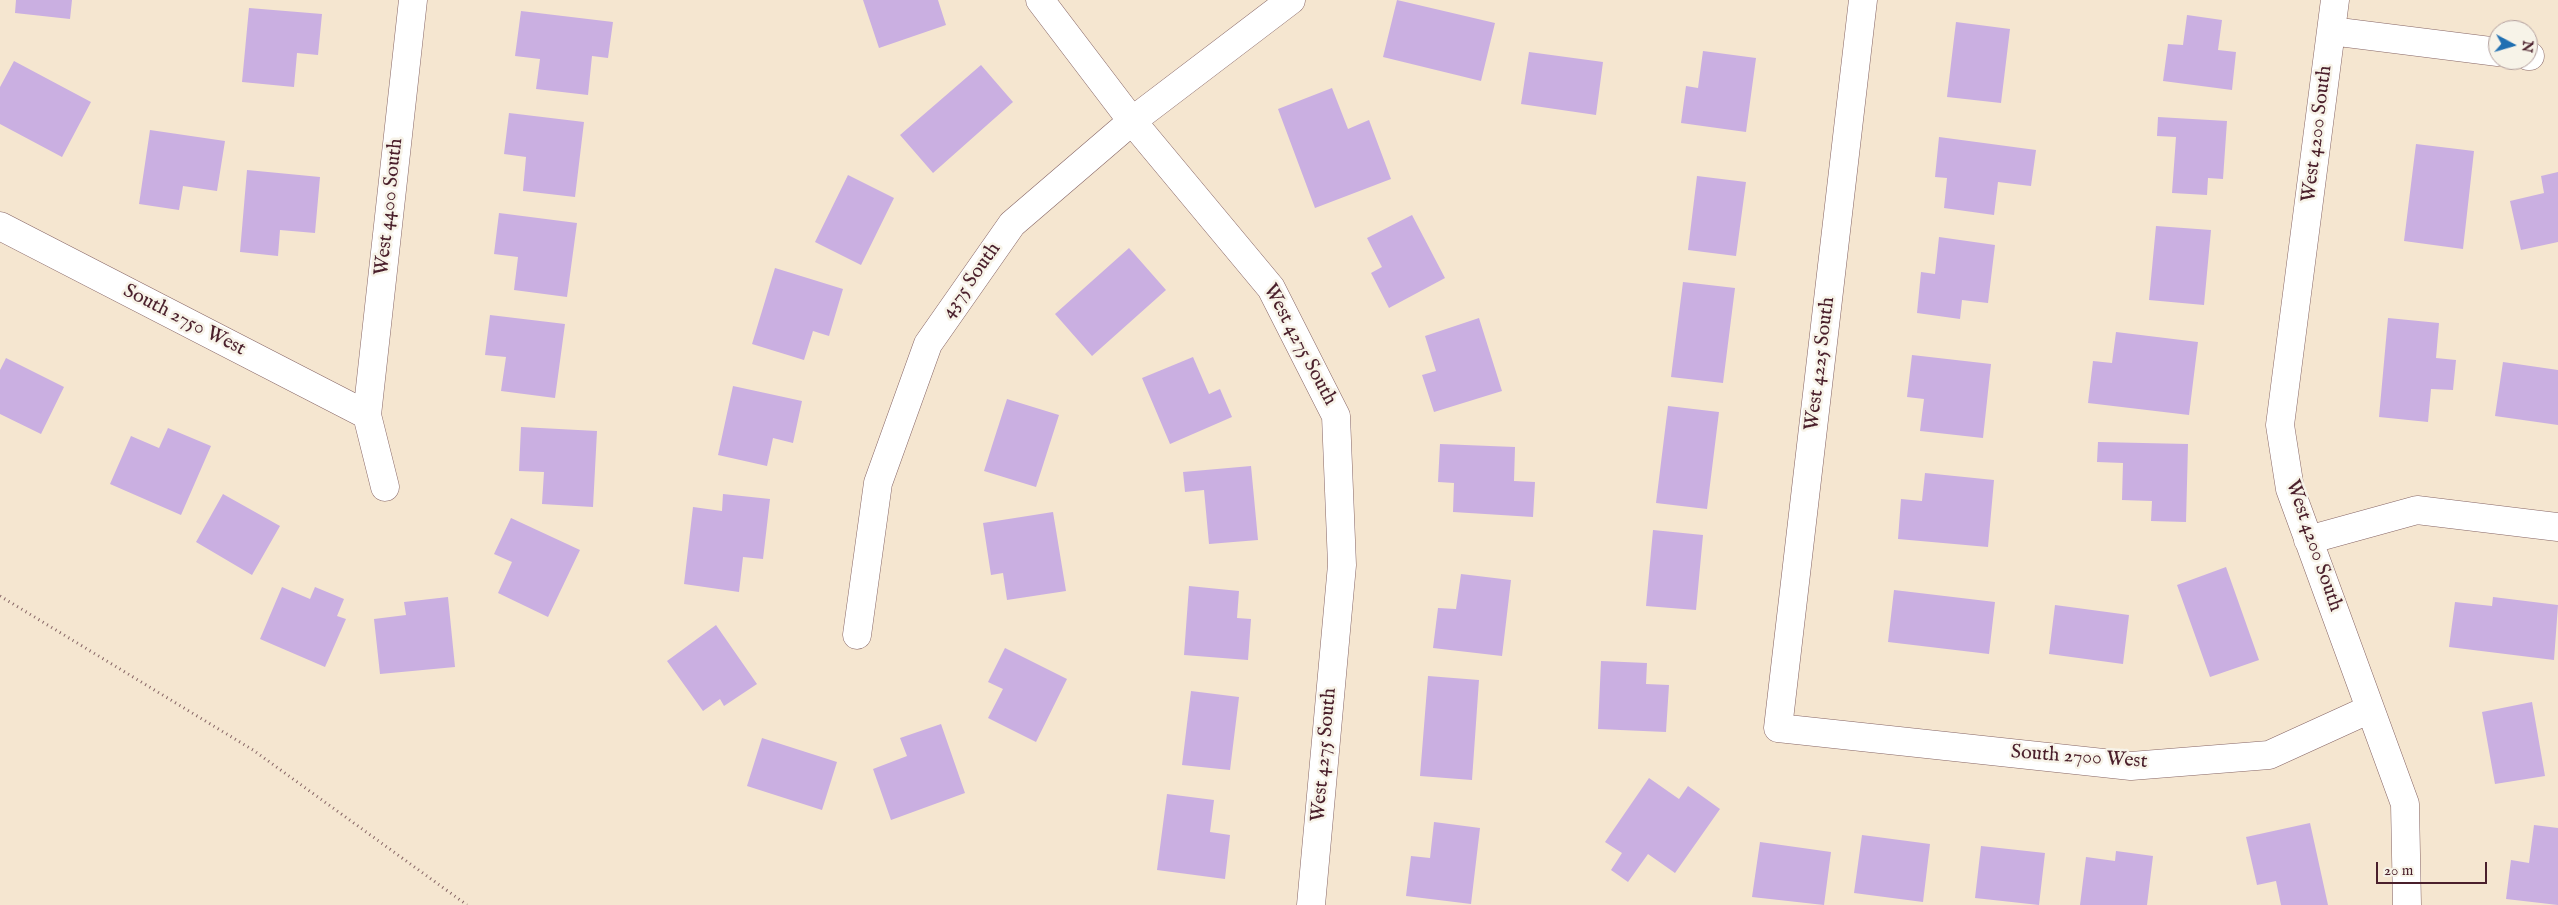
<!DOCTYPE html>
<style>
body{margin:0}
#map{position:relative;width:2558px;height:905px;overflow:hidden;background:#f5e6d0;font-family:"IM FELL English",serif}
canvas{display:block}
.north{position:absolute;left:2488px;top:20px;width:50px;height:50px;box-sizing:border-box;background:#f7f3e8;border:1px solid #b29e9c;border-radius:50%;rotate:96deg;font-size:14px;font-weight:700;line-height:20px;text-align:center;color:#4a1f2b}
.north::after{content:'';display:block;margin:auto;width:18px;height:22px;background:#1f6fb2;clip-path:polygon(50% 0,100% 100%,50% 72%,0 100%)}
.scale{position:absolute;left:2376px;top:862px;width:111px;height:22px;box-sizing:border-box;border:2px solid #4a1f2b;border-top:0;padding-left:6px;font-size:15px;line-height:18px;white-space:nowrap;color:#4a1f2b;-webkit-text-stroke:4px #f7f3e8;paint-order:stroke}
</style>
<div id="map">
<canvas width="2558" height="905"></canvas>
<div class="north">N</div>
<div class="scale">20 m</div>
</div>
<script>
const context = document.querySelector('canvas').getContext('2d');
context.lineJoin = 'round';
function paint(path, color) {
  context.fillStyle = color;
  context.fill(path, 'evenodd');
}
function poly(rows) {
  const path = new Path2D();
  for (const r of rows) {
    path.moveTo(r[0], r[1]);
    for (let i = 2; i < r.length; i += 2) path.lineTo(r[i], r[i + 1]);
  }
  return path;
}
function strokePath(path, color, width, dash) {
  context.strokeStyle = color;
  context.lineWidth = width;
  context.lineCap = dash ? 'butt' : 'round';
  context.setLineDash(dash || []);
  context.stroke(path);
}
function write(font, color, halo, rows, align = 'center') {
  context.font = font + ' "IM FELL English",serif';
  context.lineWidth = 5;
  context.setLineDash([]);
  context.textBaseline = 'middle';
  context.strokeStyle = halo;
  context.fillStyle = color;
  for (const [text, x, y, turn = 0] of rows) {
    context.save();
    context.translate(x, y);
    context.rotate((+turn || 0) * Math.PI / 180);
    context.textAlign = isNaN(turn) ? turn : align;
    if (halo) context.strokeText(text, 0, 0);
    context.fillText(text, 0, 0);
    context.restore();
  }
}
paint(poly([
 [16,0,72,0,70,19,15,13],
 [863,0,938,0,946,25,879,48],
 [1397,0,1495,23,1481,81,1383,57],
 [249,8,322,14,318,55,297,53,294,87,242,82],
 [521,11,613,22,608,58,592,56,588,95,536,89,540,59,515,56],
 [2187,15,2222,20,2218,50,2236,52,2232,90,2163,81,2168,44,2183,45],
 [1956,22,2010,29,2001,103,1947,97],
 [1703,51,1756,58,1746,132,1681,123,1686,86,1698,88],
 [1529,52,1603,62,1596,115,1521,104],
 [14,61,91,102,62,157,0,124,0,87],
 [981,65,1013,102,933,173,900,135],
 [1332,88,1348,129,1369,120,1391,179,1315,208,1278,109],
 [509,113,584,122,575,197,523,191,526,157,504,154],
 [2158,117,2227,121,2223,179,2208,178,2207,195,2172,193,2176,137,2157,136],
 [150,130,225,141,217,191,183,186,179,210,139,204],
 [1939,137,2036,150,2031,186,1998,182,1994,215,1944,208,1947,178,1935,177],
 [2416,144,2474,151,2463,249,2404,241],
 [247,170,320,177,315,233,280,230,278,256,240,252],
 [2558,172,2558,242,2521,250,2510,201,2544,193,2541,176],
 [848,175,894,198,861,265,815,242],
 [1697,176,1746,182,1736,256,1688,250],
 [499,213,577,223,567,297,514,290,518,257,494,254],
 [1412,215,1445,278,1389,308,1371,273,1382,267,1367,238],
 [2156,226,2211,230,2204,305,2149,300],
 [1939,237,1995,245,1988,303,1962,300,1960,319,1917,313,1921,272,1935,274],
 [1129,248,1166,290,1092,356,1055,314],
 [775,268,843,289,829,336,813,331,804,360,752,344],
 [1683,282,1735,288,1723,383,1671,377],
 [490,315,565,324,555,398,501,391,506,357,485,355],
 [1479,318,1502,391,1434,412,1422,375,1436,371,1425,336],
 [2388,318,2439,323,2436,358,2456,360,2453,390,2431,389,2428,422,2379,417],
 [2116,332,2198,342,2189,415,2088,403,2093,361,2112,363],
 [1912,355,1991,364,1983,438,1920,431,1924,399,1907,397],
 [1193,357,1209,394,1220,389,1232,417,1170,444,1142,378],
 [6,358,64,387,41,434,0,414,0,370],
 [2503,362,2558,370,2558,425,2495,416],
 [733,386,802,401,793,443,773,438,767,466,718,455],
 [1007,399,1059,415,1036,487,984,471],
 [1668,406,1719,412,1707,509,1656,503],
 [521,427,597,431,593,507,542,504,544,472,519,471],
 [168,428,211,446,181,515,110,484,131,436,159,448],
 [2098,442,2188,444,2186,522,2151,521,2152,501,2122,500,2123,463,2097,462],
 [1440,444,1515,447,1514,481,1535,482,1533,517,1453,512,1454,483,1438,482],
 [1251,466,1258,540,1209,544,1204,490,1185,492,1183,472],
 [1925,473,1994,480,1988,547,1898,539,1901,499,1922,501],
 [223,494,280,526,252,575,196,542],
 [723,494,770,499,763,559,743,557,739,592,684,584,693,507,722,511],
 [1053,512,1066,591,1007,600,1003,573,991,575,983,523],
 [511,518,580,550,548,617,498,593,512,562,494,554],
 [1653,530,1703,535,1696,610,1646,606],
 [2226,567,2259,660,2210,677,2177,585],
 [1461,574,1511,580,1502,656,1433,648,1438,608,1456,609],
 [1189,586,1239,591,1237,618,1251,619,1248,660,1184,655],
 [282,587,310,599,315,587,344,599,337,616,346,619,325,667,260,639],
 [1894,590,1995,602,1989,654,1888,642],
 [448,597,455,667,380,674,374,619,406,615,404,602],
 [2493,597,2558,605,2554,660,2449,647,2455,602,2492,606],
 [2055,605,2129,615,2123,664,2049,654],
 [716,625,757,684,724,706,720,699,703,711,667,661],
 [1005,648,1067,679,1036,742,988,718,1003,689,988,682],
 [1601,661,1647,663,1646,684,1669,685,1666,732,1598,729],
 [1428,676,1479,680,1472,780,1420,776],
 [1191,691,1239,697,1230,770,1182,765],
 [2532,702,2545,776,2495,784,2482,712],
 [941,724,965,793,891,820,873,769,907,756,900,738],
 [762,738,837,762,822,810,747,786],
 [1649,778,1679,799,1688,786,1720,809,1675,873,1648,854,1628,882,1611,870,1622,853,1605,842],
 [1167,794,1214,800,1210,832,1230,835,1225,879,1157,870],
 [1434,822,1480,828,1471,904,1406,896,1411,856,1430,858],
 [2310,823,2328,905,2281,905,2276,881,2257,885,2246,837],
 [2534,825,2558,828,2558,905,2506,899,2511,860,2529,863],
 [1862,835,1930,844,1923,902,1854,893],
 [1760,842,1831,852,1824,905,1752,897],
 [1981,846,2045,853,2039,905,1975,898],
 [2116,851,2153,856,2147,905,2080,905,2086,857,2115,861]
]), '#caafe1');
const minor = poly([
 [1291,0,1132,121,1271,288,1336,416,1342,565,1311,905],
 [1863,0,1778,728,2131,766,2269,755,2370,709],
 [2335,0,2280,425,2290,489,2405,804,2407,905],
 [2331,31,2498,52],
 [2528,56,2530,56],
 [0,226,367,415],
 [385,487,367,415,413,0],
 [2308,540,2417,510,2558,527],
 [857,635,878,483,928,344,1012,224,1132,121,1040,0]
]);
strokePath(minor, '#866565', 29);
strokePath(poly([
 [0,596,253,750,467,905]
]), '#866565', 3, [1, 4]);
strokePath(minor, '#fff', 28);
write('20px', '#4a1f2b', '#f7f3e8', [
 ["West 4200 South",2318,134,-83],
 ["West 4400 South",390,207,-84],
 ["4375 South",972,281,-55],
 ["South 2750 West",184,321,27],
 ["West 4275 South",1299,345,62],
 ["West 4225 South",1821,364,-83],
 ["West 4200 South",2313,546,71],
 ["West 4275 South",1325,755,-85],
 ["South 2700 West",2079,758,4]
]);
</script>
